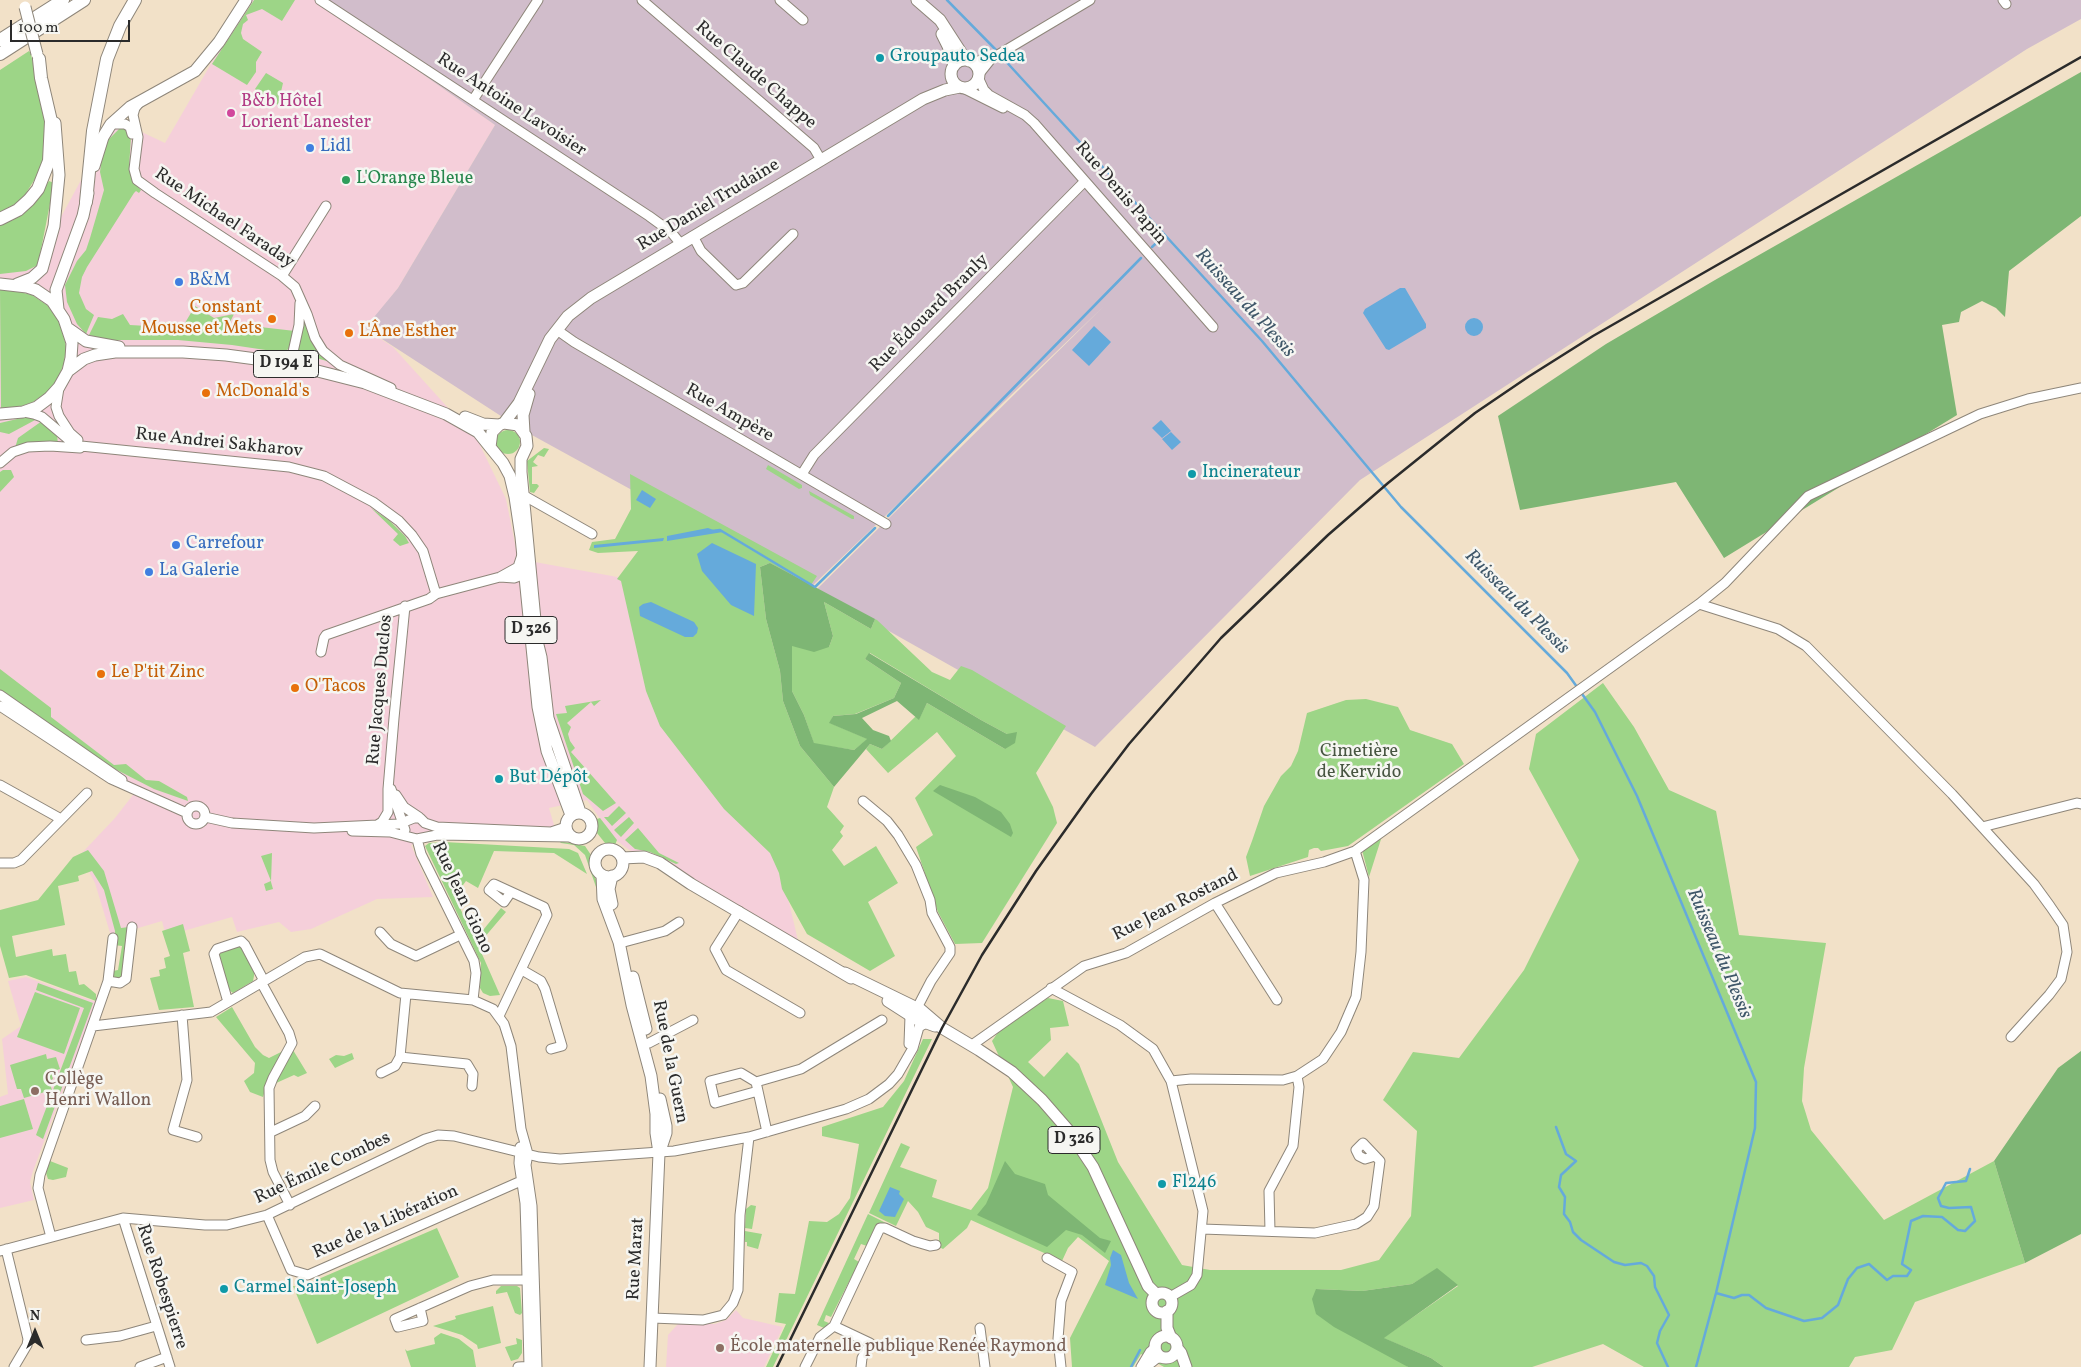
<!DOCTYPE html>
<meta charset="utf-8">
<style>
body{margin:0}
#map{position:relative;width:2081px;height:1367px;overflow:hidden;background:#f2e1c8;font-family:Vollkorn,serif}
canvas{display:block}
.north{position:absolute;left:10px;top:1307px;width:50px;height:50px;-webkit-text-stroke:4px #f6f6f2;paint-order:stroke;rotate:0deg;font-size:14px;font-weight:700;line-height:20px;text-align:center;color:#2b2b2b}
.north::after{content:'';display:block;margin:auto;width:18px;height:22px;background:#2b2b2b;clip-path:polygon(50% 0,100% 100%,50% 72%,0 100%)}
.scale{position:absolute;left:10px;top:20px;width:120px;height:22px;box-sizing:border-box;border:2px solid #2b2b2b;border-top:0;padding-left:6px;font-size:15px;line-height:18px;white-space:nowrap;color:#2b2b2b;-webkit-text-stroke:4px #f6f6f2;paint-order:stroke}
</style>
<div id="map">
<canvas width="2081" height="1367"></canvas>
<div class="north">N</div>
<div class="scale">100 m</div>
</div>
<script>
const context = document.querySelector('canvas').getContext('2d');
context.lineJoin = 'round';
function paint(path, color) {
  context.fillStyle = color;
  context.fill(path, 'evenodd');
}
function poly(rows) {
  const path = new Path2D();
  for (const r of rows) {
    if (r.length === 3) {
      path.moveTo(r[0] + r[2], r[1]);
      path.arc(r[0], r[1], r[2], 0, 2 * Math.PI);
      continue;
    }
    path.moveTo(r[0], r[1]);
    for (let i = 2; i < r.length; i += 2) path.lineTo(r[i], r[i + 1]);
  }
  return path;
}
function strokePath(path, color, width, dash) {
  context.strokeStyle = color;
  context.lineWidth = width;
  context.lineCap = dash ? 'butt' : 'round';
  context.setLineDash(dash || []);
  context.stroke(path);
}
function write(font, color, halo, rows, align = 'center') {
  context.font = font + ' Vollkorn,serif';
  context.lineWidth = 5;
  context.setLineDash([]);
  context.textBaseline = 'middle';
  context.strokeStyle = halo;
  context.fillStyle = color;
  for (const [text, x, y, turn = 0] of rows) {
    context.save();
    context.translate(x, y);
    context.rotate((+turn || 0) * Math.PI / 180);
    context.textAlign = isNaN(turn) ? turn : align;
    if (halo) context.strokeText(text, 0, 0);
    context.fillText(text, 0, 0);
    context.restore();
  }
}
paint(poly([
 [248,0,317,0,495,125,398,288,365,329,393,347,478,441,506,499,518,559,623,578,777,851,800,949,648,863,614,839,587,800,549,808,556,832,491,829,411,845,433,897,377,899,311,929,291,932,279,922,237,932,232,917,166,936,162,921,111,936,95,883,80,855,115,818,136,791,0,696,0,273,34,267,114,119,165,143],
 [26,977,96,1002,33,1171,30,1182,34,1200,0,1208,0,1097,8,1094,2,1039,21,1026,8,981],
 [736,1310,743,1318,783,1327,764,1367,666,1367,668,1335,678,1324,715,1324,726,1320]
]), '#f5cfda');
paint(poly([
 [317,0,2081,0,2081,19,2027,49,1360,480,1095,747,816,590,1104,306,810,588,521,429,365,328,398,288,495,125]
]), '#d1bdcb');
paint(poly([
 [254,0,295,0,282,21,262,9,246,15,248,20,243,24,241,33,243,39,262,52,256,62,256,72,247,85,212,64],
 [29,51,31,54,45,118,46,136,44,160,40,171,21,201,0,212,0,70],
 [266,73,283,83,278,105,255,89],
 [120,128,126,128,131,137,129,168,134,183,141,190,139,193,136,191,134,193,87,267,82,277,79,293,86,309,94,315,86,334,77,324,67,302,65,285,77,261,86,250,90,238,104,190,100,172,102,156,107,141],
 [49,181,54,183,38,265,26,271,0,274,0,224,13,220,33,204],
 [8,289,32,295,47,305,57,318,63,331,66,347,64,363,58,379,47,392,33,402,19,407,1,408,0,290],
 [300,300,315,338,340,365,293,351],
 [195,306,214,318,234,314,229,324,239,331,259,333,260,327,295,331,291,346,286,351,279,352,232,345,178,340,107,340,89,335,98,317,112,319,123,314,130,325,165,327,165,322,185,323],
 [30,416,37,419,9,434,0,432,0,423],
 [42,421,57,435,58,444,15,448,18,438],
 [508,442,12],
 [544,448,549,449,544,457,538,455,533,462,538,466,532,467,532,484,537,484,539,486,534,493,530,492,527,461],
 [768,465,802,485,802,488,799,489,766,469],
 [3,470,11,470,14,477,0,492,0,472],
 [630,474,817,576,811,585,770,563,760,567,766,619,780,671,783,701,800,746,834,787,827,807,844,826,840,832,843,836,832,850,844,866,876,846,898,883,868,902,895,956,870,971,807,934,782,889,779,873,770,853,724,809,660,726,646,691,621,581,617,579,638,551,598,553,589,550,592,542,615,539,631,509],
 [809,491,854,516,854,519,852,519,810,495],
 [371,508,390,521,405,536,409,543,400,546,393,540,398,534],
 [824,602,871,629,875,619,877,620,932,672,950,680,961,666,972,670,1066,726,1036,773,1053,807,1057,823,982,943,955,944,938,912,916,847,933,835,915,798,956,756,937,732,888,773,866,749,870,744,882,749,916,716,919,719,927,703,1005,749,1007,734,981,720,870,653,865,659,901,683,894,698,855,714,833,716,830,723,868,739,854,750,814,744,804,715,792,691,792,646,829,647,833,636],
 [0,669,51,708,51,717,114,765,126,764,146,780,159,781,187,797,188,801,154,789,115,769,0,690],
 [1603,683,1634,727,1669,790,1716,811,1739,935,1826,943,1804,1068,1802,1101,1811,1130,1884,1220,1994,1161,2025,1263,1915,1302,1892,1350,1855,1357,1849,1367,1644,1367,1603,1344,1532,1367,1444,1367,1431,1358,1383,1338,1458,1286,1437,1269,1412,1284,1362,1291,1316,1289,1408,1367,1164,1367,1141,1354,1133,1367,1072,1367,1070,1338,1109,1261,1078,1237,1068,1248,1062,1261,971,1220,967,1228,943,1249,939,1247,939,1233,926,1227,918,1212,908,1201,896,1226,869,1213,901,1143,910,1147,900,1167,937,1180,932,1197,971,1210,988,1188,1013,1087,992,1041,1001,1028,1048,998,1063,1001,1069,1026,1050,1028,1051,1040,1028,1062,1044,1077,1067,1052,1079,1064,1118,1162,1182,1265,1210,1270,1341,1270,1379,1260,1411,1216,1417,1131,1383,1100,1413,1052,1459,1058,1524,970,1579,860,1529,769,1536,734],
 [1366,699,1398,707,1410,730,1452,744,1464,764,1348,846,1321,851,1318,848,1314,848,1309,850,1308,857,1250,876,1246,857,1252,841,1264,806,1281,776,1291,766,1298,751,1307,713,1346,700],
 [601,700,594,706,591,702,567,723,571,727,568,734,570,741,575,748,571,752,616,803,603,811,583,794,556,714,567,713,565,706],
 [619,806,626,813,612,826,604,817,608,817],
 [629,817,634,823,621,837,614,830],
 [600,818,617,840,615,845,605,843,597,833,598,824,597,819],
 [638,828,659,853,679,863,676,864,650,852,635,849,625,840],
 [1382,836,1369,877,1362,850],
 [559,841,585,846,591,855,591,869,598,884,596,887,585,855,574,845,561,843],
 [444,842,569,849,578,853,587,874,554,853,494,851,478,888,466,881,457,893,465,896,460,908,475,940,501,908,506,912,478,945,500,995,490,996,483,993,480,988,481,963,425,846,429,843],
 [88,850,104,871,121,928,129,927,122,976,118,979,113,976,113,971,118,970,122,946,114,945,115,931,104,890,92,871,78,876,79,881,58,886,65,925,12,936,16,957,52,949,53,956,66,954,69,972,76,971,79,985,84,984,96,994,96,1001,26,975,9,978,0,946,0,910,38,900,73,857],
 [272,853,271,882,273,889,266,891,264,884,271,881,261,856],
 [183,924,190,951,183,953,194,1007,159,1010,150,978,160,976,159,970,166,968,164,958,170,956,162,931],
 [238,945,241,946,254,971,254,976,253,981,233,993,229,990,219,954],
 [38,983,93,1003,43,1139,36,1135,84,1008,36,990],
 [35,992,80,1008,64,1054,17,1037],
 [232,1007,255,1047,263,1055,269,1058,283,1051,269,1076,263,1097,250,1092,244,1081,254,1073,255,1063,216,1017],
 [923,1039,932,1039,773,1367,766,1367,786,1324,775,1322,779,1293,795,1294,809,1221,827,1222,839,1214,850,1198,859,1144,822,1136,822,1127,883,1107,904,1081],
 [293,1050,307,1073,298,1077,294,1075,274,1084],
 [352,1053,354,1059,335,1068,329,1059,336,1055,344,1056],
 [46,1054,47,1059,56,1057,60,1069,51,1072,53,1079,49,1081,52,1090,24,1098,21,1089,17,1089,10,1065],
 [24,1099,33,1129,0,1138,0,1106],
 [50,1161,68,1168,66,1177,53,1180,48,1179,46,1173],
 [751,1205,756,1206,752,1229,745,1228,746,1209],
 [868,1214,890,1225,881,1224,867,1246,861,1244,854,1259,859,1262,831,1317,826,1315,824,1321,829,1323,824,1328,817,1325],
 [437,1228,459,1277,317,1344,293,1286,300,1287],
 [745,1231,762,1234,758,1249,747,1246,747,1242,745,1242],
 [501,1286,517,1286,520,1288,522,1313,520,1315,515,1313,507,1292,496,1294,496,1291],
 [493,1306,501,1343,478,1349,477,1345,462,1335,433,1326,456,1319,455,1316],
 [441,1333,459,1339,473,1350,476,1367,411,1367,405,1349,407,1351,435,1344,434,1338],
 [516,1338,522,1340,522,1353,518,1359,511,1361,505,1347,517,1344]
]), '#9dd587');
paint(poly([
 [2081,72,2081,216,2009,271,2005,317,1996,308,1982,301,1961,312,1959,322,1942,325,1957,415,1724,558,1676,482,1520,510,1498,416,1606,344,1715,280],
 [770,563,875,619,871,629,824,602,833,636,829,647,814,652,792,646,792,691,804,715,814,743,854,750,867,739,829,723,833,716,856,714,894,698,901,683,865,659,869,653,981,720,1007,734,1017,732,1015,743,1005,749,927,703,919,720,897,701,862,718,873,730,889,736,891,741,882,749,870,744,834,787,800,746,783,701,780,671,766,619,760,567],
 [940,785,975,797,1001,812,1010,824,1013,833,1011,837,933,791],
 [2081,1051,2081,1234,2025,1263,1994,1161,2058,1068],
 [1005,1161,1015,1174,1045,1184,1048,1195,1100,1238,1111,1241,1105,1253,1082,1235,1066,1230,1047,1247,977,1215,986,1204],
 [1437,1268,1458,1285,1384,1338,1431,1358,1444,1367,1408,1367,1334,1327,1316,1314,1312,1299,1316,1289,1362,1291,1412,1284]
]), '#7eb674');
paint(poly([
 [1400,288,1405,288,1426,324,1426,328,1389,350,1386,349,1363,313,1365,309],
 [1474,327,9],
 [1094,326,1111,342,1089,366,1072,350],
 [1161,420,1171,431,1162,438,1152,428],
 [1171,432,1181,442,1172,450,1162,439],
 [642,490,656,499,650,508,636,500],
 [708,528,716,531,720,529,723,532,667,541,667,536],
 [664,538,663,541,594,548,594,545],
 [712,543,756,564,754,616,731,605,702,571,697,554],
 [651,602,694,622,698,628,697,633,693,637,685,637,640,616,639,607,643,604],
 [890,1187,900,1191,899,1194,904,1199,895,1217,885,1216,879,1211],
 [1113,1250,1121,1255,1129,1283,1138,1299,1105,1285,1111,1265,1110,1258]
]), '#65aadb');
strokePath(poly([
 [947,0,998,52],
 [1001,56,1262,341,1401,507,1567,673,1595,712,1637,796,1756,1082,1755,1128,1716,1293,1696,1367],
 [1152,247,1165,235],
 [888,516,1141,258],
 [712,531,720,530,815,587,875,528],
 [1556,1127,1566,1154,1576,1161,1561,1175,1559,1187,1565,1197,1564,1214,1570,1222,1573,1232,1581,1240,1614,1262,1625,1265,1641,1263,1647,1266,1654,1276,1655,1287,1669,1315,1660,1331,1657,1343,1668,1367],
 [1716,1293,1734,1298,1742,1295,1749,1295,1766,1308,1804,1321,1822,1318,1838,1305,1848,1279,1857,1268,1869,1264,1887,1280,1893,1276,1907,1276,1911,1270,1902,1264,1911,1221,1923,1216,1942,1217,1958,1230,1965,1231,1975,1221,1971,1207,1949,1208,1941,1206,1938,1198,1946,1183,1966,1181,1970,1169],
 [1131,1367,1140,1350]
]), '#65aadb', 2.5);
const minor = poly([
 [320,0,649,216,671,232,680,243],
 [642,0,814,148,821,160],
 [780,0,803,20],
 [2003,0,2006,4],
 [972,62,991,59,1090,0],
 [979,74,991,59],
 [978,77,984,90,989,95,1025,115,1034,123,1213,327],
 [963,88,1003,108],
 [473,100,538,0],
 [139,103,135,108,133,115,138,137,134,169,137,180,155,193,282,276,295,287,307,314,315,338,323,351,340,365,391,388],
 [111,124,125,124,130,127,132,134],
 [693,236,701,251,736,285,743,283,793,234],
 [282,276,326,206],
 [557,330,574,342,886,524],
 [291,361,299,325,300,303],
 [59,388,56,407,59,416,70,433,78,440],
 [24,412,34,414,42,417,68,439,81,446,289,467,324,476,373,502,399,521,412,535,423,551,436,594],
 [0,463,13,452,28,447,50,446,80,448],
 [802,474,814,455,1085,181],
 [523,495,592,534],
 [500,577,514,578,525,574,529,569],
 [1699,604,1778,629,1806,646,1952,794,2034,884,2050,906,2063,925,2067,952,2061,979,2049,995,2011,1037],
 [321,652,324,638,326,635,429,599,436,594,500,577,518,567,522,555],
 [0,695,122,780],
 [0,706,111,779,187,813],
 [0,785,61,819],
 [391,789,405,830],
 [396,795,404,807,419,817],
 [863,801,887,821,898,835,916,865,930,900,932,913,950,947,950,953,931,981,917,1008],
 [196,815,9],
 [205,817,232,823,314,828,399,824,414,818,420,818,425,823,437,827,551,832,566,827],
 [377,825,382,822,388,812,388,789,394,718,405,606],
 [1982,827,2077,803,2081,804],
 [352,831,390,832,417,839,437,835,571,837],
 [417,839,421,854,474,961,476,973,473,1000],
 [0,863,14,863,21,860,87,793],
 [1215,903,1277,1000],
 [739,911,715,949,726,970,800,1013],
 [380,932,391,944,416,956,460,935],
 [624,942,665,931,679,922],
 [522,970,541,981,545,989,562,1046,551,1049],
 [108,981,120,983,126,979,132,927],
 [261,982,289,1033,292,1043,273,1078,269,1088,270,1160,273,1172,290,1205],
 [1051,988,1120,1025,1153,1049,1171,1081,1203,1211,1197,1275,1191,1285,1170,1297],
 [228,1002,214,954,217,949,241,941,245,945,264,981],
 [182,1015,187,1080,173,1130,197,1137],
 [499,1016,547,915,544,907,494,884,489,890,504,902,511,892],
 [93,1026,211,1012,305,957,320,954,400,993,473,1000,493,1009,504,1024,511,1046,521,1129,528,1154,526,1165,532,1206,537,1367],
 [649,1043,693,1020],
 [909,1044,910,1016],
 [972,1045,1084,966,1126,953,1215,903,1276,873,1324,862,1355,851,1699,604,1725,583,1808,496,1980,414,2028,399,2081,388],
 [400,1057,406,994],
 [381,1073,395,1066,400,1057,467,1064,473,1074,472,1086],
 [1171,1081,1191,1079,1283,1080,1297,1076,1323,1059,1341,1032,1356,997,1361,952,1364,880,1355,851],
 [756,1082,741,1073,710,1081,715,1103,758,1091],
 [271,1132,305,1116,315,1106],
 [767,1132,756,1082,801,1069,882,1020],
 [520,1147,519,1163,525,1203,526,1234,529,1367],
 [267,1215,291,1270,308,1275,521,1181],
 [123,1218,170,1367],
 [1202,1229,1315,1233,1356,1224,1367,1217,1374,1206,1380,1161,1363,1143,1356,1150,1359,1156,1365,1159,1375,1156],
 [1270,1231,1269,1191,1293,1146,1299,1087,1297,1076],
 [51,1237,38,1188,40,1175,108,981,113,938],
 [6,1249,28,1339,27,1345,14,1367],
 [0,1251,123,1218,205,1225,227,1225,267,1215,425,1139,438,1135,454,1136,539,1157,560,1159,674,1151,749,1137,846,1109,869,1099,889,1084,898,1074,913,1048,919,1027,926,1023],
 [1047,1258,1072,1272,1061,1301,1058,1339,1061,1367],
 [420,1308,423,1321,398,1327,395,1319,470,1286,493,1280,531,1280],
 [652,1318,703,1320,723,1315,733,1303,738,1290,740,1215,749,1137],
 [834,1326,870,1343,862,1358,861,1367],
 [980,1328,985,1367],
 [86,1340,120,1336,156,1326],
 [140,1367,167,1357],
 [518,1367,535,1366],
 [805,1367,820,1337,834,1326,880,1228,885,1228,913,1241,930,1246,936,1245],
 [1141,1367,1150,1352,1156,1347],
 [1146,1367,1156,1359,1162,1357]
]);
const major = poly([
 [917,0,940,20,962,54,969,61],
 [942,34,948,46,954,66],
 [965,74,14],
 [94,166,103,137,111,124,130,107,195,71,219,42,246,0],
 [0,284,27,287,36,290,52,301,64,319,72,343,71,358,68,371,59,387,49,398,37,407,23,412,0,414],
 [17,284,32,278,42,269,54,226,59,175,55,123],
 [58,309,56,290,83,216,88,193],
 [69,329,86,341,119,347],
 [68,371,84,359,95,355,115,352,183,352,226,355,286,363,365,383,446,414,478,432,490,447],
 [465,417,483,424,499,425],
 [504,423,519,403,550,339,568,316,591,298,923,99,945,90,960,87],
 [524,432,523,415,529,394],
 [579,826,13],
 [571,815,547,751,538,707,521,537,515,497,510,476,503,463,490,447,492,432,499,425,504,423,518,425,526,436,527,446,521,459,521,472,537,641,541,657,548,718,580,812],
 [609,863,14],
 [622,858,644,857,660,863,691,884,851,978],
 [602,875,603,899,619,942,632,1005,651,1076,656,1114,656,1133,659,1153,650,1367],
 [612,904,609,889,612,876],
 [845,973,921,1010,942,1028,979,1050,1012,1072,1042,1100,1069,1131,1093,1167,1148,1286,1156,1294],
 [633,977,646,1029],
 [888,1001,916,1019,935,1026],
 [660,1151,666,1133,666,1126,660,1099],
 [1162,1303,10],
 [1167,1311,1167,1328,1171,1338],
 [1166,1347,11],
 [1177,1348,1181,1353,1186,1367]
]);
const highway = poly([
 [0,40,63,0],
 [0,54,84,0],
 [86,202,93,131,107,59,120,26,135,0],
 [0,219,18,210,29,200,38,189,49,161,51,121,41,78,39,59]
]);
strokePath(minor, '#8e867a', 11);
strokePath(major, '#8e867a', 13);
strokePath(highway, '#8e867a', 14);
strokePath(minor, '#fff', 9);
strokePath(major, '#fff', 11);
strokePath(highway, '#fff', 12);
strokePath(poly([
 [777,1367,942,1028,982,955,1036,871,1091,794,1129,744,1221,638,1328,535,1388,483,1475,413,1528,377,1593,336,2081,57]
]), '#2b2b2b', 2.5);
const majorBridge = poly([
 [25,7,37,54]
]);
strokePath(majorBridge, '#8e867a', 13, []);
strokePath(majorBridge, '#fff', 11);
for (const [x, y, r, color] of [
 [880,58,5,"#0f9aa8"],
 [231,113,5,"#d1479c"],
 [310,148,5,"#3f7fe0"],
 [346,180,5,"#2e9e5b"],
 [179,282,5,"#3f7fe0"],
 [272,319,5,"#e8710a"],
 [349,333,5,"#e8710a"],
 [206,393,5,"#e8710a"],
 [1192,474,5,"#0f9aa8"],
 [176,545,5,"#3f7fe0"],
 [149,572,5,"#3f7fe0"],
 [101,674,5,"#e8710a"],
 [295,688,5,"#e8710a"],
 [499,779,5,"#0f9aa8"],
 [35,1091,5,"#8d6e63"],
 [1162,1184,5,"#0f9aa8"],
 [224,1289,5,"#0f9aa8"],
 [720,1348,5,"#8d6e63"]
]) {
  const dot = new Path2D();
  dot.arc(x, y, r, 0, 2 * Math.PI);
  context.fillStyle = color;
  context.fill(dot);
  strokePath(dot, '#f6f6f2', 2);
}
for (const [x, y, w] of [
 [286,364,65],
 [531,630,52],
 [1074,1140,52]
]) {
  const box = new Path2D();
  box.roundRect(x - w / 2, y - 13.5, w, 27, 4);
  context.fillStyle = '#f6f6f2';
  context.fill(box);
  strokePath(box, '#2b2b2b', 1);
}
write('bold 16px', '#2b2b2b', null, [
 ["D 194 E",286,364],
 ["D 326",531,630],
 ["D 326",1074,1140]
]);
write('18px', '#0d838f', '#f6f6f2', [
 ["Groupauto Sedea",890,58],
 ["Incinerateur",1202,474],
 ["But Dépôt",509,779],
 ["Fl246",1172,1184],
 ["Carmel Saint-Joseph",234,1289]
], 'left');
write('18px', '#2b2b2b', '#f6f6f2', [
 ["Rue Claude Chappe",755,76,41],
 ["Rue Antoine Lavoisier",511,106,33],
 ["Rue Denis Papin",1120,194,49],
 ["Rue Daniel Trudaine",709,206,-31],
 ["Rue Michael Faraday",224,219,34],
 ["Rue Édouard Branly",930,314,-45],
 ["Rue Ampère",729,414,30],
 ["Rue Andrei Sakharov",219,444,6],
 ["Rue Jacques Duclos",381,690,-85],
 ["Rue Jean Giono",461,898,65],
 ["Rue Jean Rostand",1176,906,-27],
 ["Rue de la Guern",669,1062,79],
 ["Rue Émile Combes",323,1169,-25],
 ["Rue de la Libération",386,1223,-24],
 ["Rue Marat",637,1259,-87],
 ["Rue Robespierre",161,1287,72]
]);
write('18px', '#b23c85', '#f6f6f2', [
 ["B&b Hôtel",241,103],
 ["Lorient Lanester",241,124]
], 'left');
write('18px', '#366cbe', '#f6f6f2', [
 ["Lidl",320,148],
 ["B&M",189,282],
 ["Carrefour",186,545],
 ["La Galerie",159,572]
], 'left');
write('18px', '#27864d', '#f6f6f2', [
 ["L'Orange Bleue",356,180]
], 'left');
write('18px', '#c56008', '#f6f6f2', [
 ["Constant",262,309,"right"],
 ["Mousse et Mets",262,330,"right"],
 ["L'Âne Esther",359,333],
 ["McDonald's",216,393],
 ["Le P'tit Zinc",111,674],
 ["O'Tacos",305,688]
], 'left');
write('18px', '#485642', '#f6f6f2', [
 ["Cimetière",1359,753],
 ["de Kervido",1359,774]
]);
write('18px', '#785e54', '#f6f6f2', [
 ["Collège",45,1081],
 ["Henri Wallon",45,1102],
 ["École maternelle publique Renée Raymond",730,1348]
], 'left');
write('italic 19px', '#3f5769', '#f6f6f2', [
 ["Ruisseau du Plessis",1244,304,48],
 ["Ruisseau du Plessis",1516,603,45],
 ["Ruisseau du Plessis",1718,954,67]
]);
</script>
